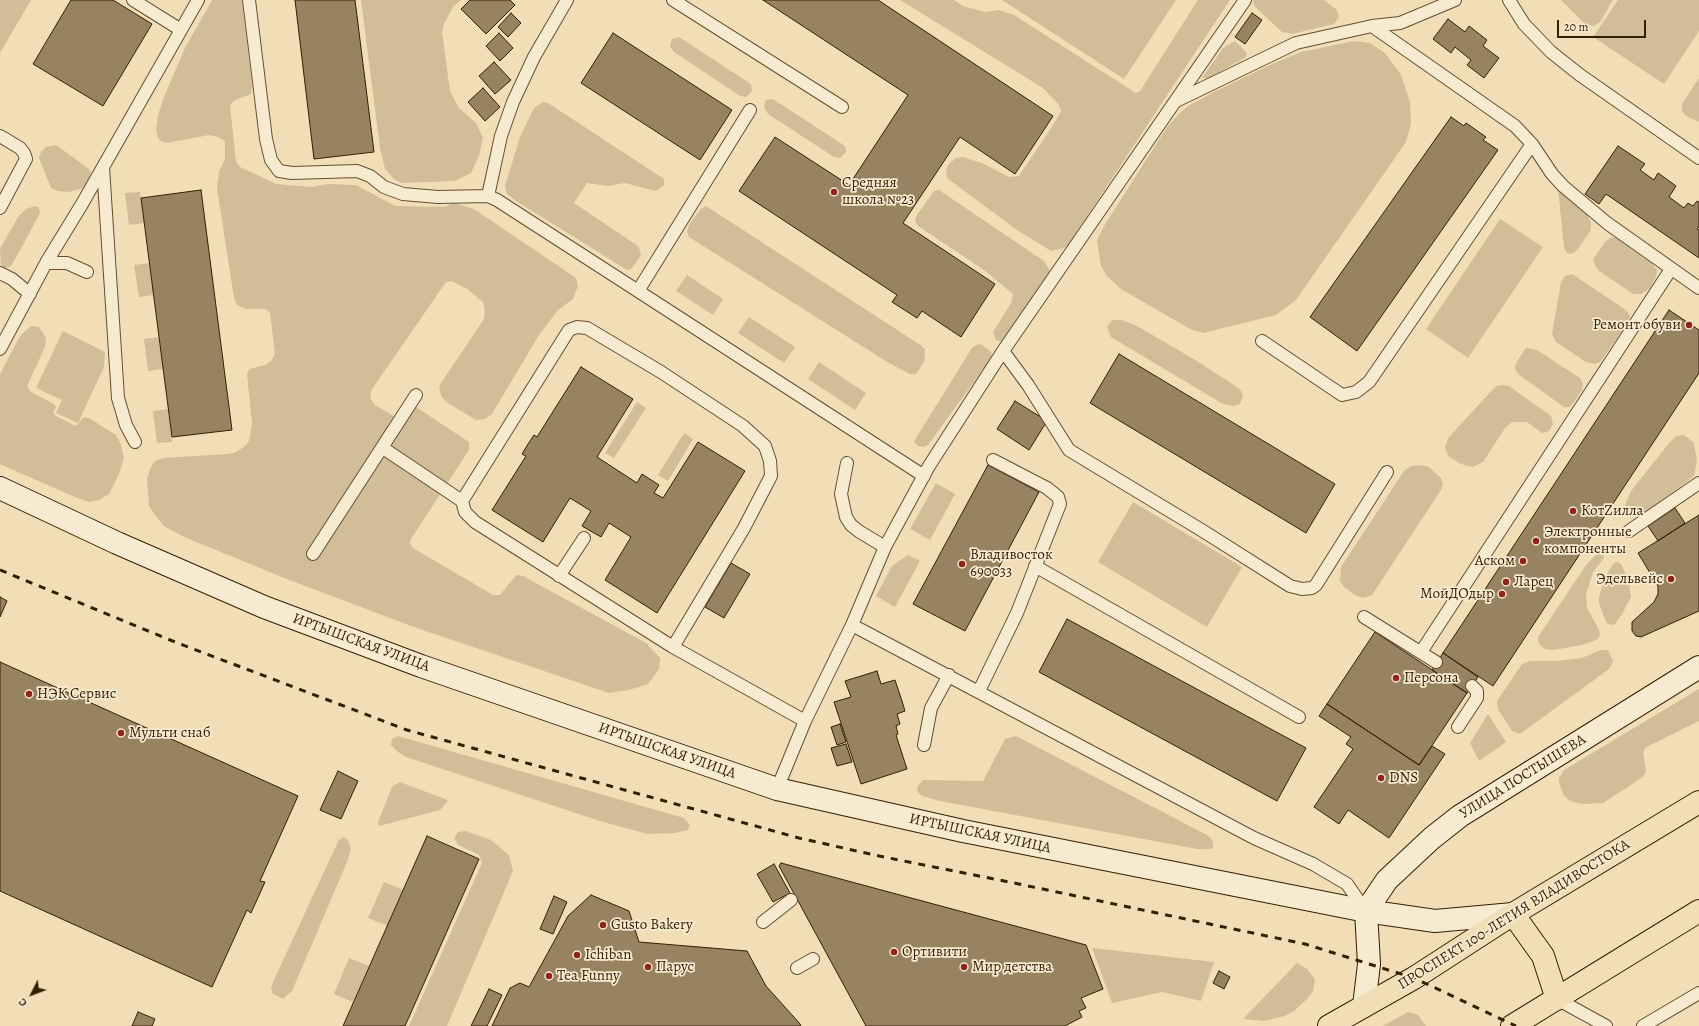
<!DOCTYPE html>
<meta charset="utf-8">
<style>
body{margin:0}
#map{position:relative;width:1699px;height:1026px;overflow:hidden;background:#f1deb7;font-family:Alegreya,serif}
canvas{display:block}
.north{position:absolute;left:12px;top:974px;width:40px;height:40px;-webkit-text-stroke:3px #f6ead0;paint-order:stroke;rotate:228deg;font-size:11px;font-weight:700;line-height:16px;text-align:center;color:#361e03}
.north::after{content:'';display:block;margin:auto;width:14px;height:18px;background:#361e03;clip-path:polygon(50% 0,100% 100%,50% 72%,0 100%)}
.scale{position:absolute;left:1557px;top:20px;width:89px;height:18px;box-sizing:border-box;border:2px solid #361e03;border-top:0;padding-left:5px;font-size:12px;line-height:14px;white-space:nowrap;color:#361e03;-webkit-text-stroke:3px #f6ead0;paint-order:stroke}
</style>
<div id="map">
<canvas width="1699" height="1026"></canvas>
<div class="north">С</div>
<div class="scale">20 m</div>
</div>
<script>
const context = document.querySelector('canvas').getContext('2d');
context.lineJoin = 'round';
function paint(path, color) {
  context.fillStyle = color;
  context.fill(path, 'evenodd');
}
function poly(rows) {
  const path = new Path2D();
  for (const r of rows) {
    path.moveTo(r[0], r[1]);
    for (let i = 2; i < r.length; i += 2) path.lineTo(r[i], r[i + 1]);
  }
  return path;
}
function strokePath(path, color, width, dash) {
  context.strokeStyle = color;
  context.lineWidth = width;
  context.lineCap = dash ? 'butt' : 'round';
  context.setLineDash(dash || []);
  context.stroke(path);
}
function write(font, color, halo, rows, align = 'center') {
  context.font = font + ' Alegreya,serif';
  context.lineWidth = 3.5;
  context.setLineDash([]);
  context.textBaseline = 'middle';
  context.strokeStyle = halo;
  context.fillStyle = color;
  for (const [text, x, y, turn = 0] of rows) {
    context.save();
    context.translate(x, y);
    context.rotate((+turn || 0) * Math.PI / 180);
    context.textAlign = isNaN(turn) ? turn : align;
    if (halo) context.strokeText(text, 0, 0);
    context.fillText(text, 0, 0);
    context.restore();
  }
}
paint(poly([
 [0,0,31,0,0,53],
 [212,0,242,0,252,86,251,94,235,100,230,105,236,162,240,167,276,184,312,187,328,184,356,185,395,206,445,207,454,203,474,209,576,278,578,286,573,299,558,310,539,335,492,414,485,419,476,420,446,402,441,396,439,386,484,319,485,312,483,302,467,289,452,281,446,282,372,389,370,398,375,405,399,419,412,408,416,407,469,442,469,450,411,539,410,543,413,548,493,595,500,595,513,579,517,575,523,576,646,643,660,658,659,669,648,684,629,690,609,693,411,626,284,578,182,536,164,526,155,515,149,506,147,479,150,469,155,461,163,458,227,454,234,453,244,447,249,441,252,424,247,374,250,369,265,365,271,361,275,354,270,313,266,309,246,309,237,305,234,298,217,188,219,172,225,159,225,141,218,137,209,135,167,143,162,142,158,138,156,130,158,115,164,97,185,48],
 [361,0,461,0,453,7,444,24,442,32,450,91,459,108,476,123,483,138,479,156,471,173,455,181,401,183,394,179,385,169,380,148],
 [900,0,954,0,963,6,985,12,999,10,1014,15,1136,93,1140,91,1198,0,1230,0,1068,245,1064,248,1051,251,1017,230,947,178,946,172,948,165,956,158,963,157,982,163,1009,177,1019,176,1055,122,1061,111,1059,105,1043,88],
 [1002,0,1176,0,1124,79],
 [1253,0,1324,0,1337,10,1339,17,1334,24,1292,34,1282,32,1255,7],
 [1561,0,1613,0,1600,22,1594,26,1585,24],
 [1618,0,1699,0,1699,31,1664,84,1593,37],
 [679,37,751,84,752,91,746,97,740,96,674,52,670,46,672,39],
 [1235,41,1247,53,1245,58,1208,78,1202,78,1223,48],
 [1354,41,1370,43,1385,53,1401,75,1410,102,1411,124,1406,142,1296,300,1276,315,1203,333,1190,329,1121,289,1107,276,1101,266,1097,240,1104,226,1167,127,1178,115,1188,106,1216,91,1272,64,1301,52],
 [1699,78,1699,122,1686,116,1682,111,1682,104],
 [773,99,845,146,846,152,840,158,834,157,768,114,764,107,766,100],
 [543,102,548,103,664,179,664,185,656,191,625,183,608,186,587,183,574,203,638,246,641,253,640,257,631,269,627,270,516,201,507,194,505,186,520,137,534,108],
 [56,145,89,169,92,175,89,183,81,189,68,192,57,191,51,188,39,158,41,152,46,147],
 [1558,188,1561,188,1568,198,1587,215,1591,222,1591,230,1577,250,1572,254,1567,253,1564,248],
 [939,190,1044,261,1050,271,1048,277,1007,336,1001,341,996,340,993,332,1011,303,1013,294,984,270,918,226,915,221,917,215,934,191],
 [140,192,144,223,129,225,125,193],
 [35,206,39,208,40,213,24,243,11,266,6,268,1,267,0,249,18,217,26,209],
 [706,206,922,346,925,350,924,362,916,374,910,374,889,363,689,237,687,231,690,223,701,209],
 [1500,219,1543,247,1468,358,1426,329],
 [1615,237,1651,263,1657,270,1656,277,1649,289,1641,294,1633,294,1598,270,1595,265,1593,259,1605,242,1610,238],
 [149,263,154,295,139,297,134,265],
 [1572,274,1626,310,1630,316,1627,324,1600,362,1594,364,1586,362,1556,342,1552,334,1561,282,1565,276],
 [687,275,723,299,713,315,676,291],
 [749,317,795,347,784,363,738,333],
 [1112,320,1122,320,1137,326,1192,358,1240,389,1243,395,1240,404,1233,406,1223,404,1111,337,1107,327],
 [31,326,39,327,46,338,45,347,27,386,31,392,54,404,56,407,53,413,56,416,76,426,84,417,89,418,116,435,121,445,124,458,119,474,109,494,99,500,89,502,77,498,0,464,0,374,20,336],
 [63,331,105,352,104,367,78,423,56,413,62,400,36,388],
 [159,337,163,369,148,371,144,339],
 [981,344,992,353,990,360,928,445,923,447,918,446,914,442,916,438,972,348,976,345],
 [1526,348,1537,350,1580,378,1583,384,1582,390,1570,407,1564,407,1518,374,1515,369,1516,363],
 [819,362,866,393,855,410,808,379],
 [1502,385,1509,386,1551,416,1553,424,1549,431,1542,433,1527,422,1512,422,1505,428,1483,462,1473,467,1461,464,1448,456,1445,447,1449,437,1496,386],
 [637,402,646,408,614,458,605,453],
 [168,409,172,442,157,443,153,411],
 [684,433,693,439,668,481,658,475],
 [1684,435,1694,443,1697,461,1694,476,1640,517,1630,514,1625,505,1631,491,1670,442,1676,436],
 [1421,465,1429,467,1441,478,1443,485,1441,490,1372,595,1363,598,1355,595,1344,587,1340,581,1341,567,1404,471,1411,466],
 [936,483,955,494,930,540,910,529],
 [1133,502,1242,567,1207,627,1098,562],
 [1598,553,1603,554,1604,558,1593,572,1586,594,1587,608,1599,630,1600,636,1596,640,1582,645,1553,650,1545,649,1539,644,1538,637,1586,565],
 [908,555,920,561,895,607,876,596,892,566],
 [1617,562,1621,564,1629,581,1631,597,1622,614,1615,624,1610,625,1606,622,1599,603,1599,596,1605,577,1614,563],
 [1601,650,1608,650,1613,662,1609,669,1520,734,1512,731,1498,709,1497,701,1522,664,1530,661,1557,661,1582,658],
 [1699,689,1699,721,1645,748,1643,752,1646,771,1643,777,1603,803,1582,804,1570,801,1564,796,1559,783,1559,778,1564,770],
 [1488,714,1506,742,1479,761,1470,743],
 [398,736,684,818,690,825,688,830,675,833,648,834,603,822,406,757,398,752,391,745,392,739],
 [1016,736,1209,836,1213,842,1213,848,1209,849,1197,849,940,801,922,796,918,792,917,787,923,780,983,781,1005,739],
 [400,782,445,799,448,801,440,810,379,826,378,822,392,787],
 [466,831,491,840,509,855,513,871,447,1026,409,1026,482,863,479,855,458,845,454,838,458,832],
 [344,837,348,840,351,848,347,862,292,991,283,999,273,994,271,989,273,982,335,848,339,840],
 [384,882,403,890,388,926,368,918],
 [1092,948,1214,962,1201,1001,1162,992,1112,1003],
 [349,958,369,966,353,1002,334,994],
 [1297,963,1307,969,1315,979,1313,991,1308,998,1294,1011,1284,1016,1265,1021,1243,1019],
 [1408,1012,1418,1015,1426,1026,1383,1026]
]), '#d1bd98');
const building = poly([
 [71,0,113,0,152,24,103,106,33,64,71,0],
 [295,0,355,0,374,152,314,159,295,0],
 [470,0,510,0,515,5,486,34,461,9,470,0],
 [763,0,878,0,1053,116,1015,174,960,137,903,223,995,284,961,337,922,311,917,318,892,302,897,295,739,191,775,137,849,185,908,95,763,0],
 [511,13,521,23,508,37,498,27,511,13],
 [1252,13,1262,20,1245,44,1235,37,1252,13],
 [1448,19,1465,32,1469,26,1487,40,1483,46,1499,58,1484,78,1467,65,1471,60,1455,47,1451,53,1433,39,1448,19],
 [499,33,513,48,500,61,486,46,499,33],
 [613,33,732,110,700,160,581,83,613,33],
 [494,62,511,80,495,94,479,76,494,62],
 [483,88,500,107,485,121,468,102,483,88],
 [1451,117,1464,126,1466,123,1486,137,1483,140,1498,150,1357,351,1310,317,1451,117],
 [1618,146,1645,164,1640,170,1654,180,1658,173,1676,186,1669,197,1684,208,1688,203,1693,206,1697,201,1699,202,1699,227,1697,229,1699,230,1699,258,1606,194,1599,204,1585,194,1618,146],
 [201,190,232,430,172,437,141,198,201,190],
 [1669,310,1699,330,1699,373,1493,686,1443,653,1669,310],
 [1119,354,1335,484,1306,533,1090,403,1119,354],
 [581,367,633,399,597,457,637,483,642,474,659,485,654,493,663,498,698,442,745,471,657,613,605,580,631,537,609,523,601,537,582,526,591,511,570,498,543,542,492,510,526,456,522,454,528,444,534,435,537,437,581,367],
 [1015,401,1047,421,1029,450,997,429,1015,401],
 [988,465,1039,492,965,631,913,604,988,465],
 [1675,508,1685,523,1658,541,1648,526,1675,508],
 [1699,515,1699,611,1641,637,1636,636,1632,631,1632,622,1654,602,1658,594,1658,586,1638,553,1699,515],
 [731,563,750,574,724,618,705,607,731,563],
 [0,597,7,601,0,617,0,597],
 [1067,619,1306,748,1277,801,1039,672,1067,619],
 [1375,632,1467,693,1419,765,1327,704,1375,632],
 [1443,653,1478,677,1467,693,1432,670,1443,653],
 [0,662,298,796,260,881,265,882,251,913,247,910,212,987,0,891,0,662],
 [877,671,881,684,895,680,902,701,905,711,897,714,900,724,896,726,898,734,896,735,907,769,861,784,834,702,851,697,845,681,877,671],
 [1327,704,1419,765,1432,746,1445,754,1389,838,1348,810,1339,824,1314,807,1353,749,1346,744,1351,737,1319,716,1327,704],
 [840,724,846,742,837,745,831,727,840,724],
 [846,744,852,762,837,766,831,748,846,744],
 [338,771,358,781,341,819,320,810,338,771],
 [427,836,479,859,405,1026,343,1026,427,836],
 [781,863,1086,945,1103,989,1081,998,1086,1008,1079,1011,1082,1017,1065,1026,866,1026,779,866,781,863],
 [774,864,790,893,773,902,757,874,774,864],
 [591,895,629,911,639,942,747,951,766,986,801,1025,799,1026,492,1026,510,988,520,983,529,987,568,916,591,895],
 [554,896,567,902,553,934,540,929,554,896],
 [1219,971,1230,977,1224,989,1213,983,1219,971],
 [489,989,502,995,487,1026,471,1026,489,989],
 [138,1012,155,1019,152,1026,132,1026,138,1012]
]);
paint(building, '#978261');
strokePath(building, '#361e03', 1);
const service = poly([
 [133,0,181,30],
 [249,0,266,139,271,160,279,171,292,173,357,171,370,176,384,187,403,194,438,197,488,196,497,200,638,291,750,110],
 [673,0,842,107],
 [1509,0,1524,24,1551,52,1580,75,1699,158],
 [1372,26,1515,126,1532,144,1552,174,1563,186,1607,223,1699,288],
 [1176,101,1296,43,1372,26,1400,23,1455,0],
 [0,136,20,148,24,153,26,159,0,208],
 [103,167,118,398,126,425,135,442],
 [488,196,501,136,513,102,534,57,567,0],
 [46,263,67,263,87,272],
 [0,273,12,279,30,294],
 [638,291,924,476],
 [1262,341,1342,395,1356,392,1369,382,1532,144],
 [0,349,46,263,82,204,198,0],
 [1003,351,1028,385,1069,450,1203,531,1290,586,1302,589,1312,588,1316,585,1387,472],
 [383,448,462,501],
 [847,463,841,494,846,517,851,525,860,532,885,547],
 [1629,531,1699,483],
 [313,554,416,395],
 [1035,566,1299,717],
 [559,576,584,538],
 [1364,617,1436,662],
 [852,625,1254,838,1313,864,1347,884,1365,910],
 [673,647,744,528,771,476,770,461,765,446,743,426,661,372,587,328,577,327,569,330,462,501,465,512,475,522,673,647,805,721],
 [1421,652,1671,269],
 [979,691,1017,613,1060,504,1058,497,1047,488,993,460],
 [1458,727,1477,698,1477,691,1472,686],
 [924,745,931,708,949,675],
 [777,789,805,721,852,625,885,547,929,466,1003,351,1245,0],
 [763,922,791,900],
 [797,968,813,959],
 [1557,999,1606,1026],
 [1643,1026,1699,993]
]);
const secondary = poly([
 [0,488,117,543,264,607,421,666,777,789,963,831,1366,911,1435,921,1513,914],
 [1366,911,1387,880,1432,838,1460,816,1699,667],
 [1364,1006,1369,964,1366,911]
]);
const trunk = poly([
 [1513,914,1543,956,1557,999],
 [1329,1026,1414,978,1513,914,1699,802],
 [1512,1026,1699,911]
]);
strokePath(service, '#654e30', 14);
strokePath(secondary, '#361e03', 24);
strokePath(trunk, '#361e03', 24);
strokePath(service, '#f6ead0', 12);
strokePath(secondary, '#f6ead0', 22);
strokePath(trunk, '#f1deb7', 22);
strokePath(poly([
 [0,570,175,642,407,730,799,838,879,856,1014,883,1305,944,1414,978,1516,1026]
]), '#361e03', 3, [7, 7]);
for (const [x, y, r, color] of [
 [834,192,4,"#8f2418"],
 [1689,325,4,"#8f2418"],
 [1573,511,4,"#8f2418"],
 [1536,541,4,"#8f2418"],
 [1523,561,4,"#8f2418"],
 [962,564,4,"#8f2418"],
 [1671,579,4,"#8f2418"],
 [1506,582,4,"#8f2418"],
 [1502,594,4,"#8f2418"],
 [1396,678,4,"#8f2418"],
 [29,694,4,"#8f2418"],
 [121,733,4,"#8f2418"],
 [1381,778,4,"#8f2418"],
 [603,925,4,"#8f2418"],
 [894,952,4,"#8f2418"],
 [577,955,4,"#8f2418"],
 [648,967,4,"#8f2418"],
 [964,967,4,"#8f2418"],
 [549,976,4,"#8f2418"]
]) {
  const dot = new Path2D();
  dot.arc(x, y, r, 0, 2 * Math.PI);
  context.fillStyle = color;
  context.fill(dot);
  strokePath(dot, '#f6ead0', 1.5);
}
write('15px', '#361e03', '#f6ead0', [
 ["Средняя",842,183],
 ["школа №23",842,200],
 ["Ремонт обуви",1681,325,"right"],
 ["КотZилла",1581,511],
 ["Электронные",1544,532],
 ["компоненты",1544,549],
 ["Владивосток",970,555],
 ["690033",970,572],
 ["Аском",1515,561,"right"],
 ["Эдельвейс",1663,579,"right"],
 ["Ларец",1514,582],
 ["МойДОдыр",1494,594,"right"],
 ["Персона",1404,678],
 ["НЭК Сервис",37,694],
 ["Мульти снаб",129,733],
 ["DNS",1389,778],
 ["Gusto Bakery",611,925],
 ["Ортивити",902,952],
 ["Ichiban",585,955],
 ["Парус",656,967],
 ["Мир детства",972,967],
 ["Tea Funny",557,976]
], 'left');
write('15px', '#361e03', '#f6ead0', [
 ["ИРТЫШСКАЯ УЛИЦА",361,643,20],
 ["ИРТЫШСКАЯ УЛИЦА",667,751,19],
 ["УЛИЦА ПОСТЫШЕВА",1523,777,-32],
 ["ИРТЫШСКАЯ УЛИЦА",980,834,12],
 ["ПРОСПЕКТ 100-ЛЕТИЯ ВЛАДИВОСТОКА",1514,915,-32]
]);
</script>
